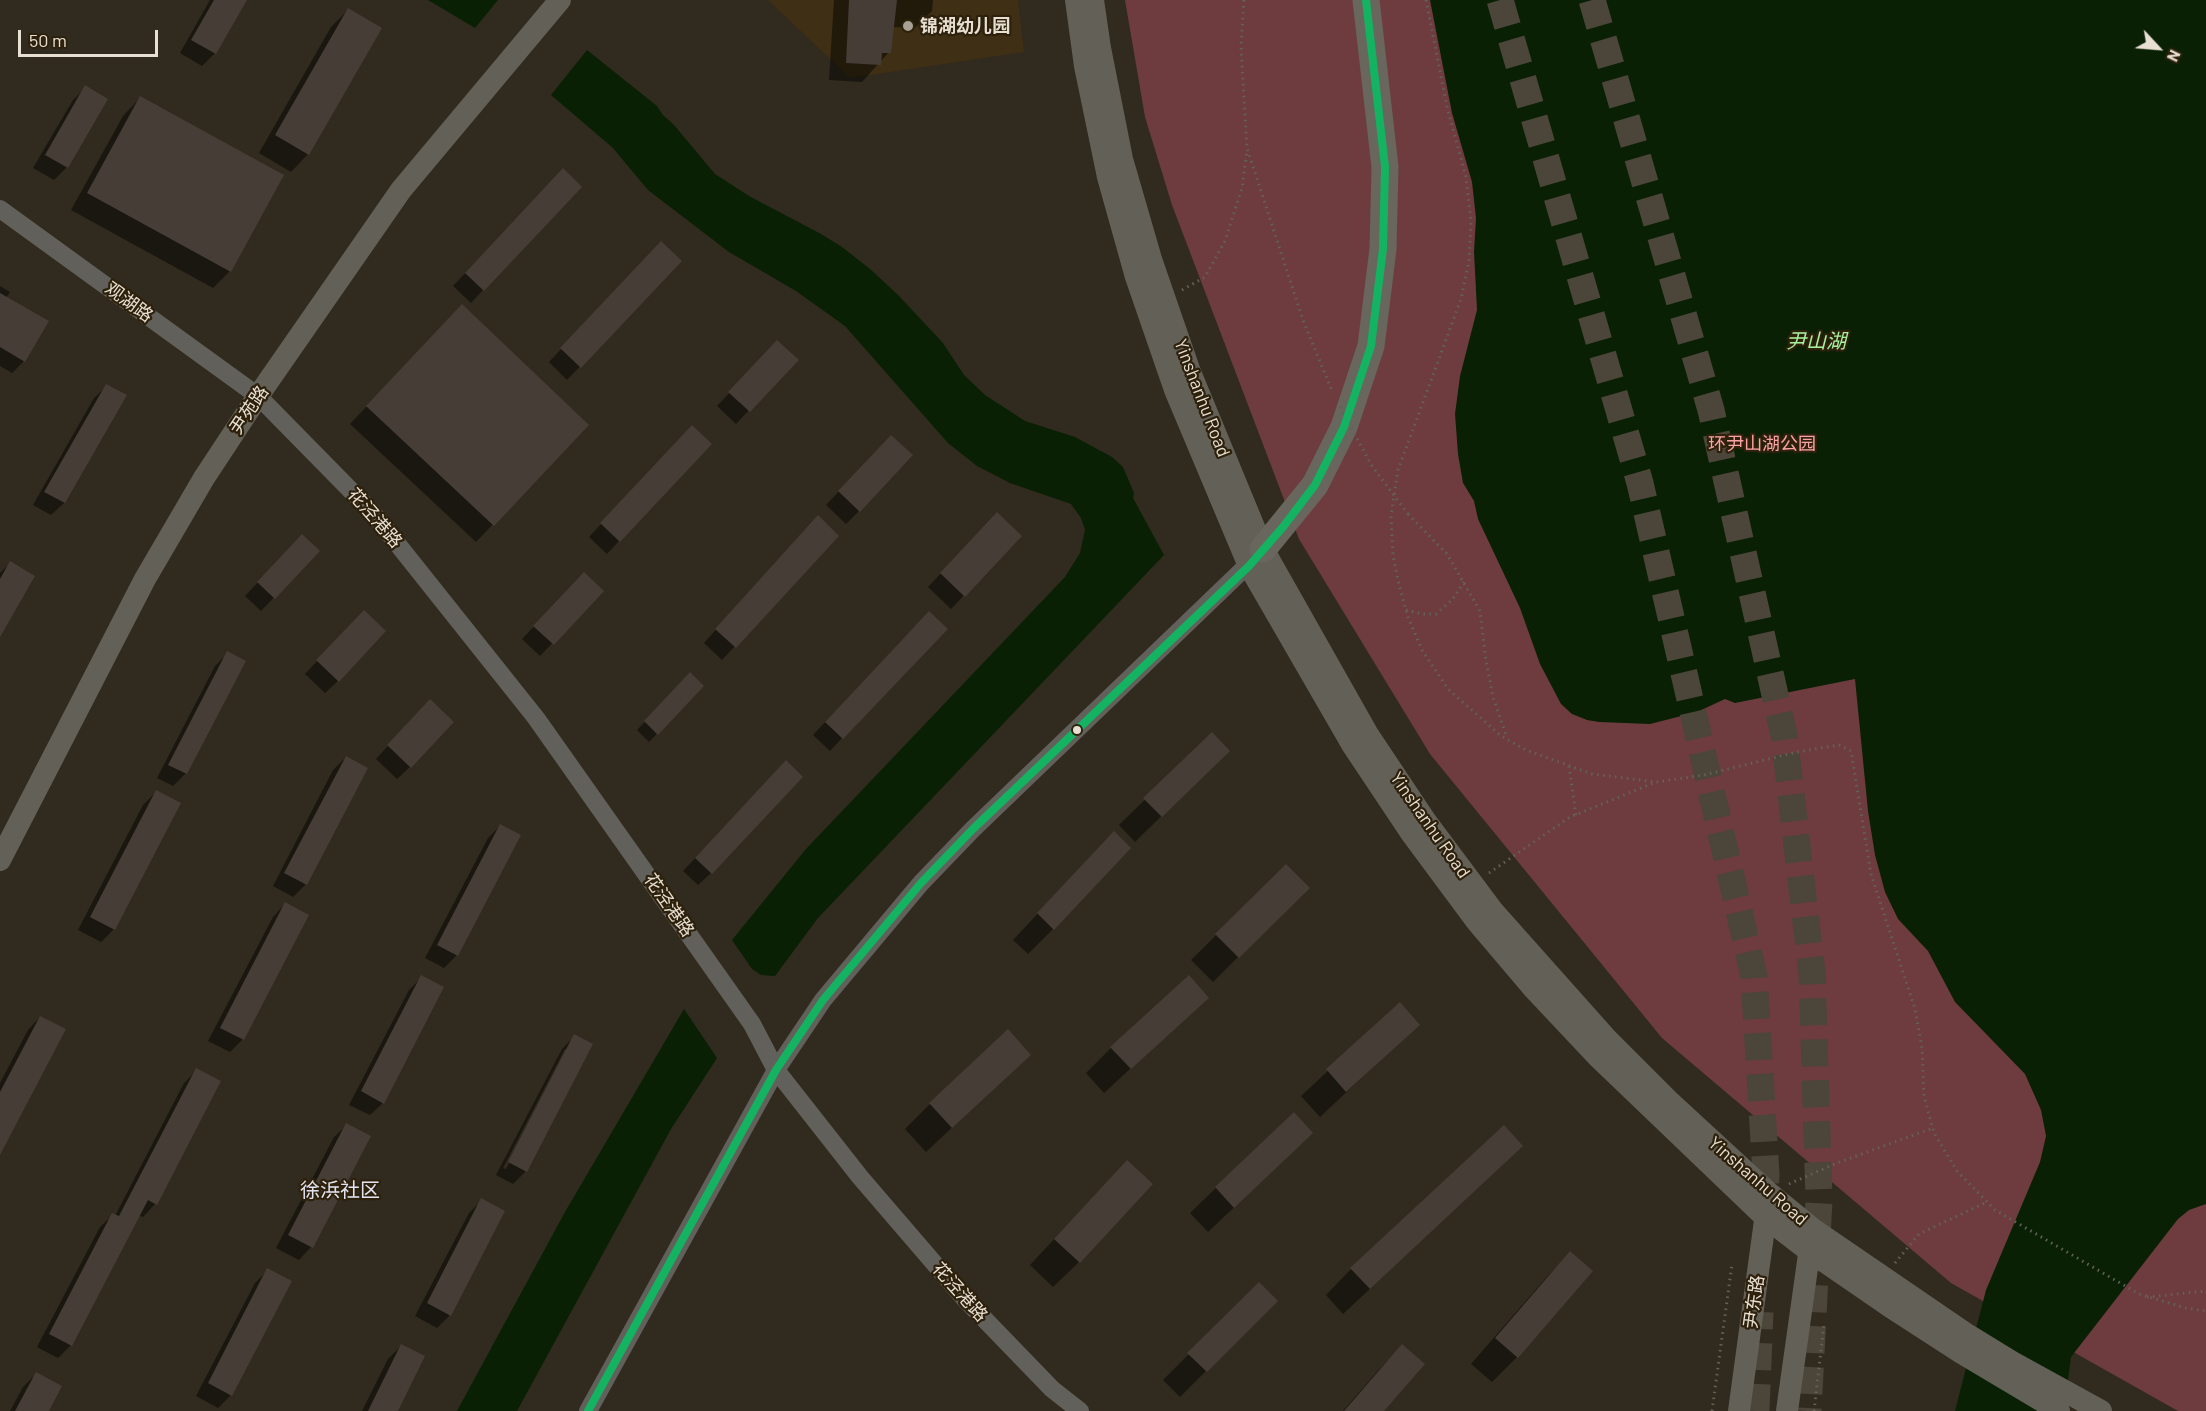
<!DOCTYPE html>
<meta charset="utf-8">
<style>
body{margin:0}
#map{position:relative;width:2206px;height:1411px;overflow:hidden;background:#312a1e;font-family:Barlow,sans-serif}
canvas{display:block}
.north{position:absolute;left:2128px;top:18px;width:60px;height:60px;-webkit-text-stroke:4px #2e210c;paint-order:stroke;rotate:116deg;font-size:16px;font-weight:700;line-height:24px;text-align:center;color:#e7dfd2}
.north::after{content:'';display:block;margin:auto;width:21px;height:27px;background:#e7dfd2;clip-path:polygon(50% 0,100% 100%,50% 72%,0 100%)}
.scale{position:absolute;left:18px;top:30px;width:140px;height:27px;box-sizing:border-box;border:3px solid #e7dfd2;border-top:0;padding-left:8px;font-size:18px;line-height:21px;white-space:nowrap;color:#e7dfd2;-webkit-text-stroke:4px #2e210c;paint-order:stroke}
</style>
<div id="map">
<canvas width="2206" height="1411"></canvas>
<div class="north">N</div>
<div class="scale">50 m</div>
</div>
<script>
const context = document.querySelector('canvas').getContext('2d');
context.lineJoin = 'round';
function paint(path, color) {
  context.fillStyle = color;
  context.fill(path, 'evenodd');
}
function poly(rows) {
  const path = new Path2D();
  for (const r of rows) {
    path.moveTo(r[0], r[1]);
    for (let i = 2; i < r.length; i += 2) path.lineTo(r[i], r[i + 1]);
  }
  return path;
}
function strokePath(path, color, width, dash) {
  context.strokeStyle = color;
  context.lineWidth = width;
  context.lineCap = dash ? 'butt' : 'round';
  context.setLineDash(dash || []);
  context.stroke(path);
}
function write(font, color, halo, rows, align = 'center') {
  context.font = font + ' Barlow,"Noto Sans SC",sans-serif';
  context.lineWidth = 4.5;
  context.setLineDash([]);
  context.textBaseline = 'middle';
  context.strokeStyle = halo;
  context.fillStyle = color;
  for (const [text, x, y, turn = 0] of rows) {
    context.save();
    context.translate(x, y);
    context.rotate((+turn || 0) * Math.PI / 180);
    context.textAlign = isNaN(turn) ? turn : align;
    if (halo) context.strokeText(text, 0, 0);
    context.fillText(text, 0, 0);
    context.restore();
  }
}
paint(poly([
 [768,0,1018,0,1024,52,850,78]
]), '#3f2f14');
paint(poly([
 [1125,0,2206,0,2206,1411,2178,1411,1951,1283,1662,1038,1430,754,1299,539,1172,205,1145,117]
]), '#6e3c3f');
paint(poly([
 [428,0,498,0,475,28],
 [1430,0,2206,0,2206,1204,2189,1210,2178,1219,2071,1357,2064,1411,1955,1411,1986,1290,2040,1162,2046,1136,2041,1110,2025,1074,1955,1002,1928,951,1898,919,1885,892,1875,855,1868,811,1855,679,1735,703,1725,699,1697,712,1650,724,1599,722,1587,720,1572,714,1561,704,1540,664,1520,608,1478,519,1474,501,1463,483,1458,454,1455,414,1460,376,1477,310,1474,252,1476,218,1472,182,1452,113],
 [587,50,657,106,663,115,674,125,715,174,749,196,821,234,842,247,870,269,898,295,943,343,964,375,985,395,1025,421,1075,437,1112,457,1123,467,1134,493,1133,498,1164,555,818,918,775,976,761,975,752,969,732,940,806,849,1065,577,1080,553,1085,530,1081,518,1071,504,1010,483,977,466,948,443,845,326,796,291,729,252,648,190,613,148,551,95],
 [684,1009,717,1058,671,1129,517,1411,457,1411,565,1212]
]), '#092005');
paint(poly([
 [210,0,245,0,215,53,202,66,180,53],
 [834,0,933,0,932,11,915,28,892,27,889,52,862,82,829,80],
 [348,10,380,29,308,154,291,172,259,153,331,27],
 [86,87,67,167,54,180,33,168,73,100],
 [140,98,230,271,213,288,71,210,123,116],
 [550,183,483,290,471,303,453,286],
 [649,256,680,261,567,380,549,362],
 [0,286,10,292,6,298,24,361,12,373,0,366],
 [445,324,587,425,476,542,350,424],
 [765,355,796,360,736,424,717,406],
 [107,386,125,396,64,503,51,515,33,505,94,398],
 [679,440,619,541,607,554,589,537],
 [879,449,859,511,846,524,826,505],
 [985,527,1020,536,951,609,928,587],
 [805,530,837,536,722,660,704,643],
 [289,549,318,551,261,611,245,596],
 [10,563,0,634,0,573],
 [572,587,602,591,540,656,522,639],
 [351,625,338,681,325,693,305,674],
 [916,625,842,738,830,751,813,735],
 [228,653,244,662,186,773,173,786,157,778,215,666],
 [690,675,702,686,649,742,637,730],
 [417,714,410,767,397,779,376,759],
 [1212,734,1202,776,1135,842,1119,825],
 [346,757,306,884,293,897,273,886,333,770],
 [774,775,711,873,698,885,683,871],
 [156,792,114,929,101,942,78,930,143,805],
 [500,826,519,836,457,955,444,968,425,958,488,838],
 [1089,859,1053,929,1028,954,1013,940],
 [1286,866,1307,888,1213,982,1191,960],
 [285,904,243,1039,230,1052,208,1041,273,917],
 [422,977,383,1103,370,1115,349,1105,409,990],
 [1207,998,1104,1093,1086,1073,1111,1048],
 [1399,1005,1418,1025,1320,1117,1301,1096],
 [40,1017,0,1145,0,1083,28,1030],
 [575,1036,526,1171,513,1184,496,1175,562,1049],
 [565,1049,568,1049,506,1169,503,1168],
 [1029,1055,926,1152,905,1129,930,1104],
 [197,1070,155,1204,143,1217,138,1215,71,1345,58,1358,37,1347,100,1227,113,1215,115,1216,184,1083],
 [347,1125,369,1136,311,1247,299,1260,276,1248,334,1137],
 [1286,1158,1208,1232,1190,1213,1216,1188],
 [1496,1171,1343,1314,1326,1295,1351,1269],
 [1102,1188,1079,1262,1053,1287,1030,1265],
 [482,1200,450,1315,437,1328,415,1316,469,1213],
 [1570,1253,1517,1357,1492,1382,1471,1364,1545,1279],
 [268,1270,231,1395,218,1408,196,1396,255,1283],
 [1259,1284,1276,1301,1180,1397,1163,1380],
 [401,1346,396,1411,362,1411,388,1359],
 [1402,1346,1382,1411,1343,1411,1377,1372],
 [36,1374,47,1411,10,1411,23,1387]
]), '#0007');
paint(poly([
 [214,0,247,0,216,54,191,40],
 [849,0,897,0,891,53,882,53,881,65,846,63],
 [348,8,382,28,309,155,275,135],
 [85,85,108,99,68,168,45,155],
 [140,96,284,175,231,272,87,193],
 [563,168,582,187,484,291,465,273],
 [661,241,682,261,581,368,560,348],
 [0,293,49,321,25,362,0,347],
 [462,304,589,425,494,526,366,406],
 [777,340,799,360,750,412,728,392],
 [106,384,127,395,65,503,44,492],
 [692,425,712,444,620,542,600,523],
 [891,435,913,455,860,512,838,491],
 [997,512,1022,536,965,597,940,573],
 [818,515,839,536,736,648,715,629],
 [302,534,320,551,275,599,257,582],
 [10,561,35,576,0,637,0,579],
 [584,572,604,591,554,645,533,626],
 [364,610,386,631,339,682,316,660],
 [929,611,948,629,843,739,825,722],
 [227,651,246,661,187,774,168,765],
 [690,672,704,686,658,735,644,721],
 [430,699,454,722,411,768,387,745],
 [1212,732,1230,751,1162,817,1143,798],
 [346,756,368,768,307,885,284,873],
 [786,760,803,777,712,874,695,858],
 [156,790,181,803,115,930,90,917],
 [500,824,521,835,458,956,437,945],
 [1114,831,1131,848,1054,930,1037,913],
 [1286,864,1310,888,1239,958,1215,934],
 [285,902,309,915,244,1040,220,1028],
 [421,975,444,987,384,1104,361,1091],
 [1189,975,1209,998,1131,1069,1110,1047],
 [1400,1002,1420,1025,1346,1092,1326,1069],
 [40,1016,66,1029,0,1155,0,1092],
 [1008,1029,1031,1055,952,1128,929,1103],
 [574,1034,593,1044,527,1172,508,1162],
 [196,1068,221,1081,157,1205,148,1200,72,1346,49,1334,112,1213,119,1216],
 [1294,1112,1313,1133,1234,1208,1215,1187],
 [346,1123,371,1136,313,1248,288,1235],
 [1504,1125,1523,1146,1370,1289,1350,1268],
 [1127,1160,1153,1184,1080,1263,1054,1239],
 [481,1198,505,1211,451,1316,427,1303],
 [1570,1251,1593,1271,1518,1358,1495,1338],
 [267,1268,292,1281,232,1396,208,1383],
 [1259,1282,1278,1301,1207,1372,1187,1353],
 [401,1344,425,1356,398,1411,368,1411],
 [1402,1344,1425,1364,1384,1411,1344,1411],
 [36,1372,62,1386,49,1411,15,1411]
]), '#463e36');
strokePath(poly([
 [1500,0,1640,483,1754,976,1766,1175,1764,1211],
 [1592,0,1711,410,1784,735,1812,973,1819,1200,1808,1411],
 [1756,1411,1760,1312]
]), '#4c4539', 27, [27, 14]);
strokePath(poly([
 [1244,0,1241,46,1247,148,1303,320,1332,391],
 [1426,0,1447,107,1466,177,1471,221,1469,261,1461,299,1398,470,1391,516,1393,555,1399,585,1408,617,1422,650,1448,689,1501,736,1526,750,1592,774,1657,782,1704,775,1797,752,1839,745,1851,751,1871,874,1915,1009,1922,1048,1924,1096,1934,1133,1957,1171,1995,1210,2139,1294,2186,1308,2206,1311],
 [1182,290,1205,277,1225,241,1242,188,1247,150],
 [1408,514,1447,554,1480,611,1486,661,1493,697,1507,738],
 [1406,610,1422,614,1436,614,1452,600,1464,582],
 [1569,766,1576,815],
 [1489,873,1570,817,1656,782],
 [1789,1184,1837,1163,1933,1128],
 [1895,1263,1919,1234,1987,1202],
 [2147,1297,2206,1291],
 [1712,1411,1732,1264],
 [1814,1411,1824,1324]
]), '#64615b', 3, [1.5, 4.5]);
strokePath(poly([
 [0,209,258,396,372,512,536,718,752,1024,776,1070,860,1177,964,1298,1052,1389,1080,1411],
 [588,1411,776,1070,823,1000,921,883,973,829,1256,557]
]), '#62605a', 18);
strokePath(poly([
 [1076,0,1085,66,1108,177,1136,277,1175,390,1249,566,1353,746,1411,833,1477,922,1533,988,1597,1056,1765,1217,1809,1251,1889,1306,1960,1352,2059,1411],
 [1093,0,1100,48,1122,159,1151,259,1190,372,1263,549,1367,733,1425,820,1493,911,1607,1039,1668,1100,1769,1193,1813,1229,1968,1335,2012,1362,2101,1411],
 [0,860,145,579,204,478,258,396,401,190,560,0],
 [1739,1411,1767,1206],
 [1787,1411,1811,1240]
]), '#636058', 22);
strokePath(poly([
 [1263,549,1315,485,1344,427,1371,346,1383,249,1385,167,1366,0]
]), '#68665d', 27);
strokePath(poly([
 [1340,407,1372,466,1408,514]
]), '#64615b', 3, [1.5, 4.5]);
strokePath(poly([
 [588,1411,776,1070,823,1000,921,883,973,829,1249,566,1283,527,1315,485,1344,427,1371,346,1383,249,1385,167,1366,0]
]), '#13b361', 8);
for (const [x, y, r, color] of [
 [908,26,6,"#a7a093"],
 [1077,730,5,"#e7dfd2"]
]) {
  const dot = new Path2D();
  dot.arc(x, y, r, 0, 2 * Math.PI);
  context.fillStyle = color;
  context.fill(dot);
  strokePath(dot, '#2e210c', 2);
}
write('bold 18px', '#e7dfd2', '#2e210c', [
 ["锦湖幼儿园",920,26]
], 'left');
write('18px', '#e7dfd2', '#2e210c', [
 ["观湖路",129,302,36],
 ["Yinshanhu Road",1202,398,69],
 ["尹苑路",249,410,-56],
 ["花泾港路",375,518,49],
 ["Yinshanhu Road",1430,825,55],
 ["花泾港路",669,905,55],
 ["Yinshanhu Road",1758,1181,41],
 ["花泾港路",960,1292,48],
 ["尹东路",1754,1302,-82]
]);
write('18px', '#fba2a7', '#2e210c', [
 ["环尹山湖公园",1762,444]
]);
write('italic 20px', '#a7f19d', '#2e210c', [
 ["尹山湖",1816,341]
]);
write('20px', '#e1e3f2', '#2e210c', [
 ["徐浜社区",340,1190]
]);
</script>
